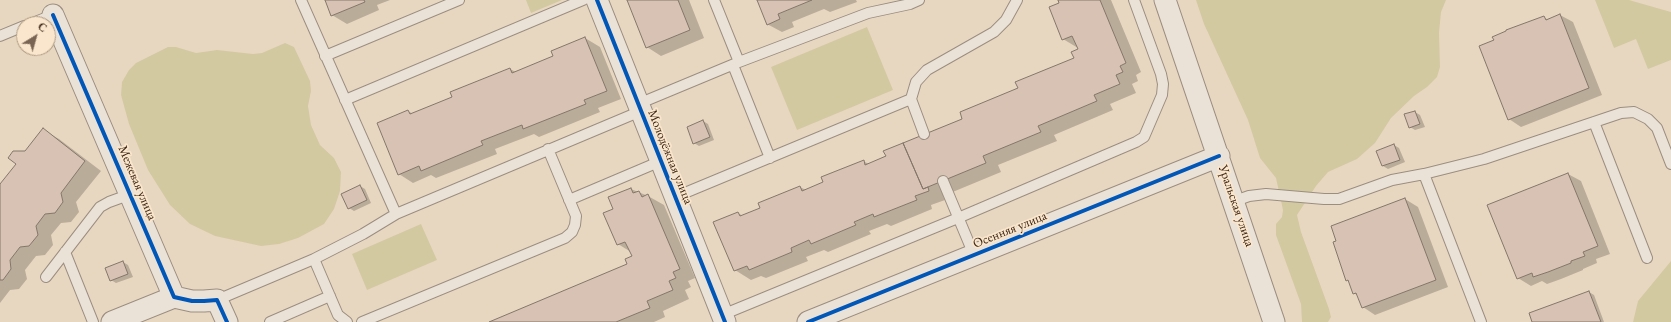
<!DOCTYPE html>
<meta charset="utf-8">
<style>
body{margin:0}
#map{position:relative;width:1671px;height:322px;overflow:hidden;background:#e8d7c0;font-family:"EB Garamond",serif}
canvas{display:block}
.north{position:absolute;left:16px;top:16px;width:40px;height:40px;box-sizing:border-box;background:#fae6cc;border:1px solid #ae9983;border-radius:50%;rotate:37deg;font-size:11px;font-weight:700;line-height:16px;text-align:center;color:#3d2516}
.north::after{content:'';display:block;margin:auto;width:14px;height:18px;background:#796352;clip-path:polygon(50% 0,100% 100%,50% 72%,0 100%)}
</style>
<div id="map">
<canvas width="1671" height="322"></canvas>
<div class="north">С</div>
</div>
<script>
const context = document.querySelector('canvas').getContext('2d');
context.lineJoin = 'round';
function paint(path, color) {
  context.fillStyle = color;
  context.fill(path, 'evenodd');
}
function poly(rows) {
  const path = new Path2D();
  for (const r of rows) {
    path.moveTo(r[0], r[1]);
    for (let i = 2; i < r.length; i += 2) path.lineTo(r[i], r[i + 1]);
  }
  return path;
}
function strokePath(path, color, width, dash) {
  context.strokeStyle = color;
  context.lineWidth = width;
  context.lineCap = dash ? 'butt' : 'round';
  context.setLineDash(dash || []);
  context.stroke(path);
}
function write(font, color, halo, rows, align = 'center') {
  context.font = font + ' "EB Garamond",serif';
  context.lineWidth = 3.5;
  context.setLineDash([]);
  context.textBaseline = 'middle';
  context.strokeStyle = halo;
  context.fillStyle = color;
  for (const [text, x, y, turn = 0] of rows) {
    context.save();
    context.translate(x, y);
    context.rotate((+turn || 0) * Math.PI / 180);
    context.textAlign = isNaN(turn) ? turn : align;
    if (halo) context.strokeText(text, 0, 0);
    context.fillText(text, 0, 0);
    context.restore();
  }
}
paint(poly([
 [526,0,562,0,531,13],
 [1196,0,1446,0,1441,12,1439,33,1440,67,1437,77,1427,87,1414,96,1391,118,1375,143,1357,159,1328,172,1316,186,1297,215,1301,232,1329,309,1331,317,1328,322,1302,322,1301,304,1276,235,1276,224,1282,217,1283,210,1276,178,1260,158,1248,120,1204,24],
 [1595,0,1629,0,1671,12,1671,60,1648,69,1636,39,1614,48],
 [867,27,893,90,797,130,771,67],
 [285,43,294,47,310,81,311,91,308,106,311,125,320,145,334,158,341,172,340,191,334,209,324,224,298,238,279,244,261,246,215,236,190,224,170,205,148,170,129,124,121,95,122,82,129,70,136,63,168,47,176,47,196,53,217,50,253,54,262,53],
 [421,224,437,260,367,290,352,254],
 [1671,261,1671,322,1633,322,1638,301]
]), '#d2c9a1');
paint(poly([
 [326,0,390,0,377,5,379,10,347,24,332,15],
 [628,0,689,0,704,38,661,56,647,47],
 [758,0,856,0,857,2,830,12,824,9,792,22,794,27,782,32,767,24],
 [1059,0,1111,0,1141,72,1136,75,1138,81,1132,84,1136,93,1110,104,1113,110,1054,135,1057,141,998,165,1001,172,943,196,945,200,931,205,932,209,891,226,887,224,869,231,871,234,828,252,824,250,806,257,808,261,766,278,761,276,751,280,735,270,738,213,743,216,761,209,800,187,806,190,825,182,863,161,869,164,963,119,1075,58,1079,50,1078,48,1063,39],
 [1560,15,1573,22,1602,95,1521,127,1509,119,1495,40,1544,17,1548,20],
 [585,38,600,47,621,99,598,108,600,112,539,137,534,134,495,149,497,154,436,178,431,175,413,183,399,174,408,111,413,114,453,97,510,69,516,72,555,56],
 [1415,112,1420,115,1425,127,1415,130,1410,127,1406,115],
 [703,121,708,124,714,140,699,146,694,143],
 [43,130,59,139,101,171,76,202,79,212,71,222,61,223,51,235,53,245,45,255,36,256,25,270,27,279,19,289,10,290,0,303,0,186],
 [1394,145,1399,148,1405,162,1388,169,1383,166],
 [1568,174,1581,181,1610,254,1596,259,1597,263,1583,269,1583,270,1561,279,1547,284,1542,281,1531,286,1518,278],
 [360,186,365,189,371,203,354,211,349,208],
 [631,189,648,196,664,205,695,278,688,281,691,287,685,290,689,299,663,311,665,317,654,322,492,322,628,265,633,257,631,252,618,244,614,209],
 [1405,199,1418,207,1448,287,1375,315,1363,307,1358,296,1354,293,1349,282,1347,280],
 [123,262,128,265,133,277,116,283,111,280],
 [1589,292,1594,295,1604,322,1533,322]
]), '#0003');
const building = poly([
 [325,0,364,0,365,2,331,16,325,0],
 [627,0,678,0,690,30,646,48,627,0],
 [757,0,812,0,778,14,780,19,767,25,757,0],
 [1058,0,1100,0,1126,63,1120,66,1123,72,1116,75,1120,84,1094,95,1097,101,1038,126,1041,132,983,156,986,163,923,189,903,143,962,119,960,112,1018,88,1015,82,1074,58,1071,52,1078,49,1072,36,1062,40,1049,7,1059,3,1058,0],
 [1560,14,1589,88,1508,120,1479,46,1494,40,1492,37,1506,31,1506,30,1544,16,1546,20,1560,14],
 [585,37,607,91,584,100,586,104,523,129,522,125,481,141,483,145,421,171,419,166,398,175,377,123,408,110,410,114,452,97,450,92,510,68,512,73,553,56,551,51,585,37],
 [1415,111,1420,124,1409,128,1404,114,1415,111],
 [703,120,710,137,693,144,687,127,703,120],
 [43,128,85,161,61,193,63,202,55,213,45,214,36,226,38,235,29,246,20,247,10,260,11,269,3,280,0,280,0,184,16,164,8,158,13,151,25,151,43,128],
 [903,143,923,189,928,187,929,191,915,196,917,200,874,217,873,214,854,222,856,225,811,244,809,240,791,248,792,252,749,270,747,266,734,271,713,222,738,212,740,216,760,208,758,203,800,186,802,191,823,182,821,177,864,160,865,165,886,156,883,151,903,143],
 [1394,144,1400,160,1382,166,1376,151,1394,144],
 [1568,173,1598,246,1583,252,1585,256,1571,261,1571,263,1548,272,1533,277,1532,273,1517,279,1487,205,1568,173],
 [360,185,367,200,348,209,341,194,360,185],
 [631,188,633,193,639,191,642,197,648,194,680,269,673,272,676,278,669,281,673,290,647,301,650,308,616,322,489,322,627,264,625,259,632,256,625,242,617,245,603,213,613,209,608,197,631,188],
 [1405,198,1436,280,1362,308,1356,293,1353,294,1348,280,1346,281,1333,242,1336,241,1331,226,1405,198],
 [123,261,128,274,110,281,105,268,123,261],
 [1589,291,1601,322,1532,322,1529,313,1589,291]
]);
paint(building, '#d8c2b4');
strokePath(building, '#83776a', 1);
const service = poly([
 [301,0,396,214,641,111],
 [714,0,739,62],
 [30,24,53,15],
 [0,36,24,26],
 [325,56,459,0],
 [733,65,770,158],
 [911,99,924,134],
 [345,100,583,0],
 [638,104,739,62,868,13,910,4,919,0],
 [1594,122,1647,258],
 [943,181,974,255],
 [675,197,911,99,916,82,927,70,994,32,1006,20,1017,0],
 [569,200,661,161],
 [1235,201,1249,196,1266,194,1324,199,1339,199,1392,180,1424,174],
 [65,252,93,322],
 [314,259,338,315,347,322],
 [46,277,100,207,109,202,131,194],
 [217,300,314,259,363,234,396,214],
 [722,315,958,218,1136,142,1144,137,1162,95,1163,84,1161,74,1134,0],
 [270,322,330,296],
 [362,322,565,238,572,232,575,225,576,216,548,149],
 [1481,322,1424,174,1484,159,1621,113,1634,112,1648,119,1657,128,1671,164]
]);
const minor = poly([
 [597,0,725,322],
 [1165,0,1274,322],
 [53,15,174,297,192,301,204,301,217,300,227,322],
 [112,322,174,297],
 [808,322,1219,156]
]);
strokePath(service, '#9b8e80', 12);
strokePath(minor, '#9b8e80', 23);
strokePath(service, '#ebe2d7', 10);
strokePath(minor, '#ebe2d7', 21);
strokePath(poly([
 [597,0,725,322],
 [53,15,174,297,192,301,204,301,217,300,227,322],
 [808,322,1219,156]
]), '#0057b8', 4);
write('13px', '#3d2516', '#fae6cc', [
 ["Молодёжная улица",670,157,68],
 ["Межевая улица",137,183,67],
 ["Уральская улица",1236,206,71],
 ["Осенняя улица",1010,230,-22]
]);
</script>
